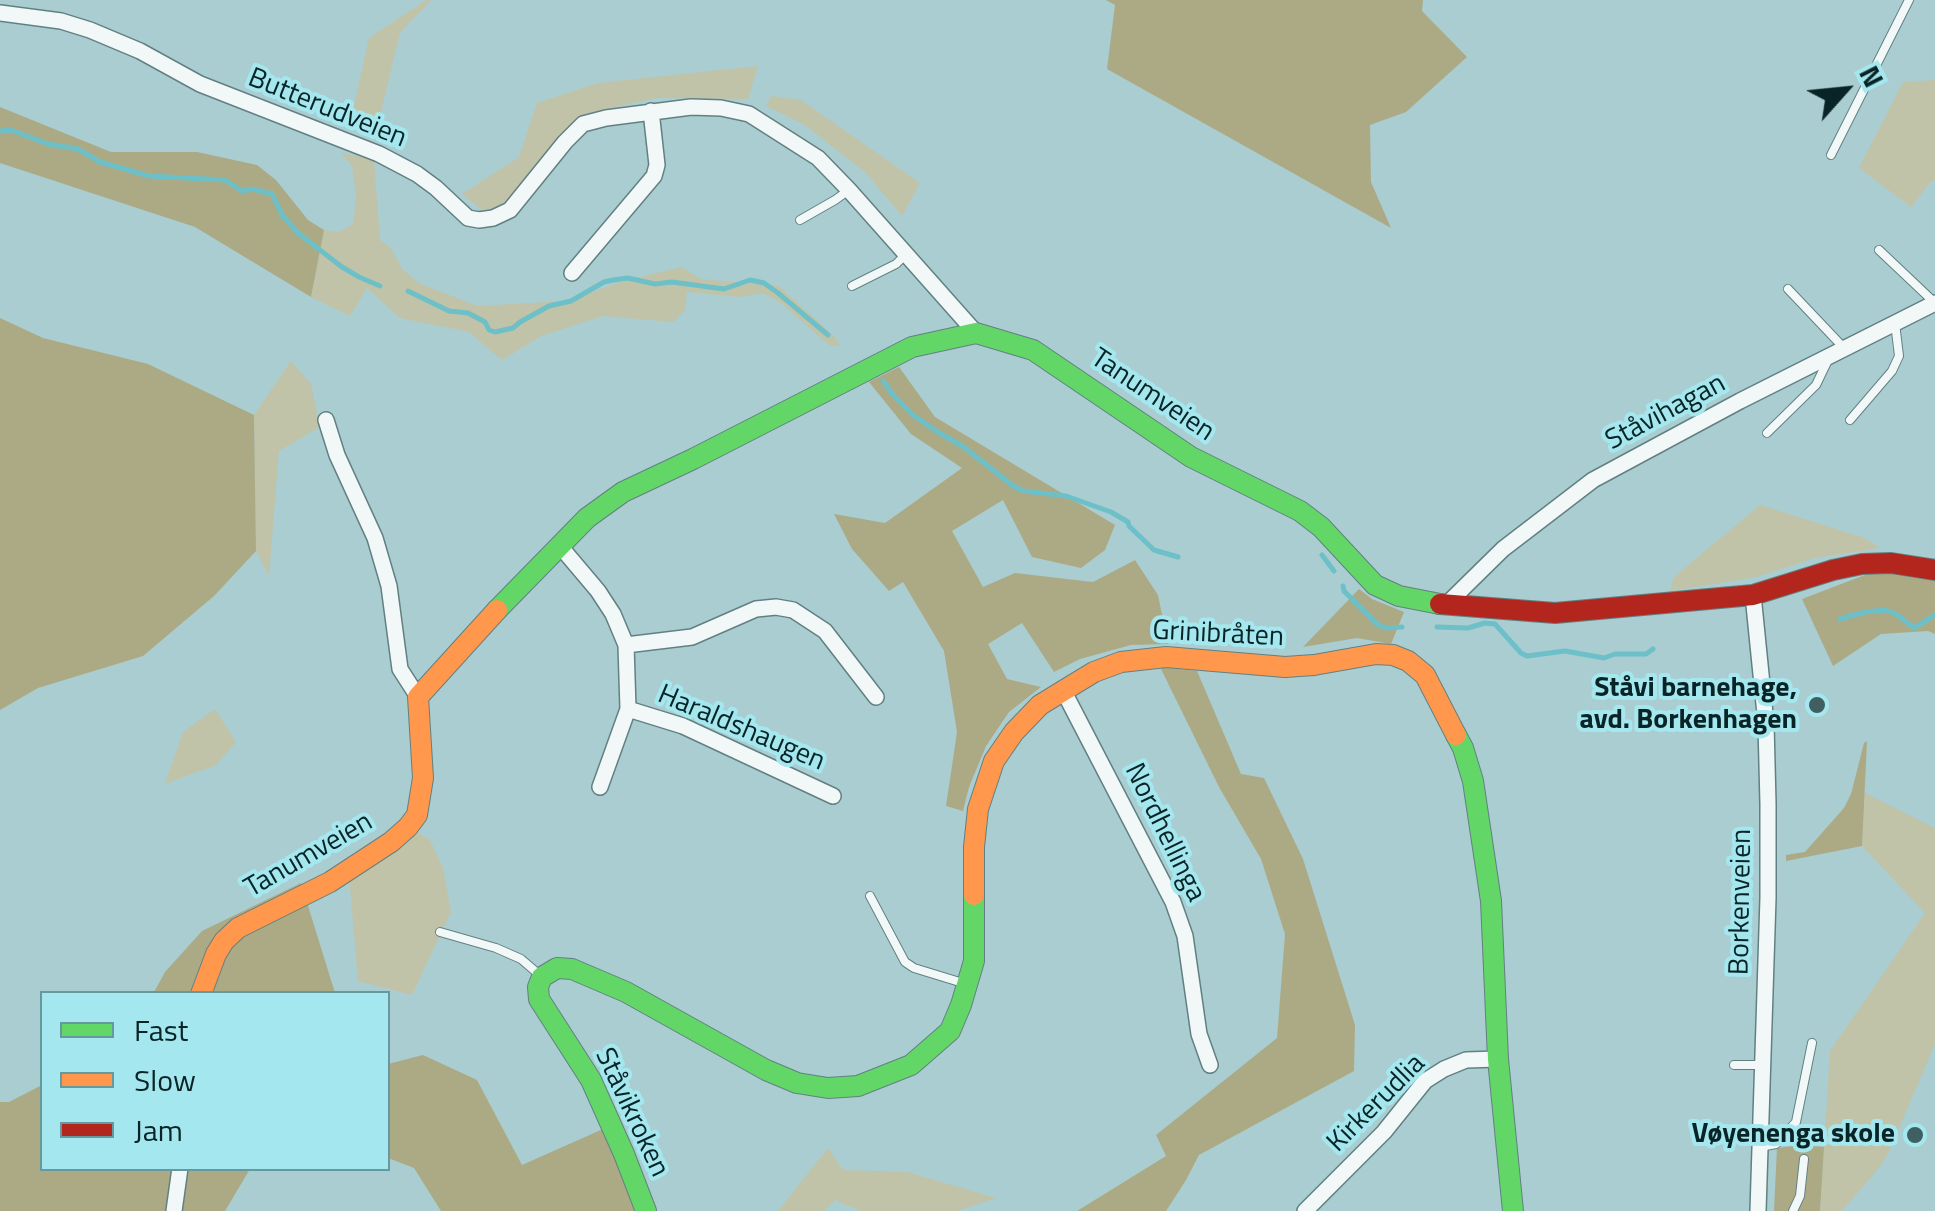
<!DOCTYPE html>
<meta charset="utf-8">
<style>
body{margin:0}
#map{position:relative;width:1935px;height:1211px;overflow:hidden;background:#a9cdd0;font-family:"Titillium Web",sans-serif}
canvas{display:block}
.legend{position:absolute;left:40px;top:991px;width:350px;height:180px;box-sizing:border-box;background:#a5e7ee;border:2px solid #66999e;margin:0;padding:12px 18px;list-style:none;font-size:30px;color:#082427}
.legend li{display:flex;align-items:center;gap:20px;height:50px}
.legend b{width:50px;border:2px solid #66999e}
.north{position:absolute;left:1795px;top:40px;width:100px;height:100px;-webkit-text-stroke:8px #a5e7ee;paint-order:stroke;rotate:63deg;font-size:28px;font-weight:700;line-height:40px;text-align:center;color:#082427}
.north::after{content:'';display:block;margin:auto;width:35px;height:45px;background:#082427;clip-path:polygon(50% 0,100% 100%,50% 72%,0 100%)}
</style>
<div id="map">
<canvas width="1935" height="1211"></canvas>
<ul class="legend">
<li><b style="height:12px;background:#63d668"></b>Fast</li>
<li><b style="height:12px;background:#ff974d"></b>Slow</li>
<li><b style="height:12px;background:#b3261e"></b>Jam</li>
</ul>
<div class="north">N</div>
</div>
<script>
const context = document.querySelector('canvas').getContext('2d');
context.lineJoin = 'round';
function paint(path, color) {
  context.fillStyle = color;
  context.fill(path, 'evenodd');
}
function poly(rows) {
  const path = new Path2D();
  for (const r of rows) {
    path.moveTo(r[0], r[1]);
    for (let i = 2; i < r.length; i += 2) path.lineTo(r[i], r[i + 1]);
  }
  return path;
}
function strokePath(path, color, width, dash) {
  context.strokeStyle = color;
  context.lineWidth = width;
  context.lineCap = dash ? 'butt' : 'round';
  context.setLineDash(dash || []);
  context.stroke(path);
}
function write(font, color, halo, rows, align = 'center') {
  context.font = font + ' "Titillium Web",sans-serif';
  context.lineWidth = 8;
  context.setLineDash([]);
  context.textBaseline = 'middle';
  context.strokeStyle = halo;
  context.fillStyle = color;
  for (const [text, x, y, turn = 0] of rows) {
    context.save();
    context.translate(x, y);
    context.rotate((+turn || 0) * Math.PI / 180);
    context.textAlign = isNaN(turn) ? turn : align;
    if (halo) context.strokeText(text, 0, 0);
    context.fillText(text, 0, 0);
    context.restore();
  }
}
paint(poly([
 [426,0,431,0,400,33,375,136,350,124,369,38],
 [758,66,748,99,656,98,588,113,557,144,526,185,499,207,482,210,462,194,519,157,537,103,598,83],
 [1935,80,1935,181,1931,181,1911,207,1859,168,1903,82],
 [771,96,801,100,920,183,902,216,866,173,805,125,766,106],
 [341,153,374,159,380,240,391,248,402,269,419,283,477,306,566,301,623,281,681,267,701,279,779,286,834,336,841,346,829,345,781,303,763,293,740,297,687,292,685,310,673,322,603,316,541,336,502,360,469,332,400,318,367,288,350,316,311,297,324,230,339,232,353,224,356,195,352,166],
 [291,361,311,384,320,427,279,451,269,576,256,551,254,415],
 [1760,505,1865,538,1880,548,1815,558,1757,577,1670,591,1674,577],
 [215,709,236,742,216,765,165,784,183,732],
 [1863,792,1935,828,1935,1044,1887,1156,1873,1175,1842,1211,1820,1211,1830,1051,1925,913,1862,846],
 [417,832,430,840,443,868,451,912,412,995,358,981,349,877,391,842],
 [828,1148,843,1170,907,1172,996,1198,958,1211,860,1211,835,1200,824,1211,778,1211]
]), '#c1c3a8');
paint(poly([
 [1106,0,1423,0,1422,11,1467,57,1406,112,1370,125,1371,182,1391,228,1107,69,1115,5],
 [0,107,111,152,197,152,257,165,276,180,308,220,324,230,311,297,195,227,0,163],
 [0,318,43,338,148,364,254,415,256,551,214,596,143,656,38,688,0,710],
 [899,367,935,417,1115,525,1105,550,1081,568,1032,557,1003,500,952,531,983,587,1015,573,1093,582,1135,560,1158,595,1168,644,1131,645,1080,659,1054,672,1022,623,988,644,1007,679,1041,687,1009,712,986,746,969,787,963,811,946,806,957,732,944,651,903,582,889,591,852,549,834,514,885,523,962,468,911,434,869,382],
 [1878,570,1935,576,1935,634,1928,631,1881,634,1833,666,1802,599],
 [1359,589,1372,599,1404,612,1391,644,1357,638,1303,647],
 [1160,667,1197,671,1241,774,1264,778,1303,859,1355,1025,1354,1071,1199,1155,1186,1180,1166,1211,1077,1211,1166,1156,1156,1135,1277,1038,1285,934,1261,859,1219,787],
 [1867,741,1862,846,1786,861,1786,855,1805,852,1844,808,1851,794,1864,743],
 [301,883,335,993,153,994,165,972,202,931],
 [423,1055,477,1080,522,1165,603,1129,636,1211,441,1211,414,1168,388,1158,388,1064],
 [42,1085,42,1168,250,1169,225,1211,0,1211,0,1102,9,1102],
 [1802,1145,1824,1147,1820,1211,1774,1211,1777,1148]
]), '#acaa85');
strokePath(poly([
 [0,131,11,130,48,144,78,149,100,162,149,176,225,180,242,191,253,189,272,194,282,215,298,233,342,267,359,277,380,286],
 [408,291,449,311,468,313,485,322,489,330,495,332,513,328,520,322,549,306,571,301,604,282,613,280,628,278,655,284,672,282,724,289,750,280,764,283,778,293,828,335],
 [883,381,894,396,913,415,936,431,964,447,1013,486,1024,491,1066,496,1111,512,1128,522,1129,526,1154,550,1178,557],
 [1322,555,1334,571],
 [1343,586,1344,591,1377,624,1386,628,1402,627],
 [1840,619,1865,612,1885,610,1896,614,1914,628,1935,615],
 [1437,627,1468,628,1485,623,1495,624,1521,653,1527,656,1565,651,1604,658,1615,654,1646,654,1653,649]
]), '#6dc0c8', 5);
const lane = poly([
 [1831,155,1909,0],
 [800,220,835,200,849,190],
 [1879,250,1934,302],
 [852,286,896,264,906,254],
 [1788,289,1843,347],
 [1850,420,1892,371,1899,356,1895,323],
 [1767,433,1816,385,1828,360],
 [870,896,905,962,914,968,963,983],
 [440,932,496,948,521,959,542,977],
 [1734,1065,1763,1065],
 [1760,1147,1776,1144,1796,1122,1812,1043],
 [1793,1211,1800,1196,1804,1159]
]);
const street = poly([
 [0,13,61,21,90,30,140,51,200,84,379,154,417,174,436,188,468,218,479,220,493,218,510,210,565,142,583,124,606,118,691,107,721,108,749,114,818,158,849,190,976,333],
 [572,273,654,176,657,165,651,111],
 [326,420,337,455,375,538,389,586,400,669,418,697],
 [560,546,598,591,613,614,626,645,628,709,600,787],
 [1753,595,1766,724,1768,804,1768,898,1758,1211],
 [1446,605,1503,549,1593,480,1740,401,1935,303],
 [626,645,692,637,756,609,776,607,793,610,825,631,876,697],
 [1063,690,1173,902,1185,936,1199,1034,1210,1065],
 [628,709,683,726,833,796],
 [174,1211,180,1168],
 [1305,1211,1384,1132,1425,1081,1444,1069,1466,1060,1498,1059]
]);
const fast = poly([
 [497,610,587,518,623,492,693,459,912,347,976,333,1033,350,1191,457,1300,511,1321,527,1375,585,1399,596,1440,604],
 [1456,735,1463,748,1473,781,1491,901,1498,1059,1513,1211],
 [646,1211,624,1154,591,1080,539,999,538,987,542,977,557,968,572,969,626,992,766,1070,797,1083,828,1088,858,1086,911,1065,950,1031,961,1005,974,961,974,895]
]);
const slow = poly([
 [974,895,974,847,978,809,994,761,1014,732,1040,705,1094,672,1121,662,1166,657,1285,667,1314,665,1376,654,1393,655,1408,661,1425,675,1456,735],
 [201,994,216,954,224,941,238,928,330,882,391,842,408,827,417,815,423,778,418,697,497,610]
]);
const jam = poly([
 [1440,604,1555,613,1753,595,1833,570,1862,564,1891,563,1935,570]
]);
strokePath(lane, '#628082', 10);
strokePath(street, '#628082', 18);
strokePath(fast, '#628082', 22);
strokePath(slow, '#628082', 22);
strokePath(jam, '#628082', 22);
strokePath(lane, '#f2f8f8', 8);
strokePath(street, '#f2f8f8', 15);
strokePath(fast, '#63d668', 20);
strokePath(slow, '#ff974d', 20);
strokePath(jam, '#b3261e', 20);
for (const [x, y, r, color] of [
 [1817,705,10,"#405f62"],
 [1915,1135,10,"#405f62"]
]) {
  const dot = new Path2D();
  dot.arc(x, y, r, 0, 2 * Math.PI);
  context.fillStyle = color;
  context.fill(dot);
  strokePath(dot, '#a5e7ee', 4);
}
write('28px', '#082427', '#a5e7ee', [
 ["Butterudveien",327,109,22],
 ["Tanumveien",1152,396,34],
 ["Ståvihagan",1666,413,-28],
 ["Grinibråten",1218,635,3],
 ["Haraldshaugen",741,729,23],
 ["Nordhellinga",1164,833,64],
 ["Tanumveien",309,856,-30],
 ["Borkenveien",1742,902,-89],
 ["Kirkerudlia",1377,1104,-45],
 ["Ståvikroken",631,1113,65]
]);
write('bold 28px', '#082427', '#a5e7ee', [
 ["Ståvi barnehage,",1797,689],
 ["avd. Borkenhagen",1797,721],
 ["Vøyenenga skole",1895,1135]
], 'right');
</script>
